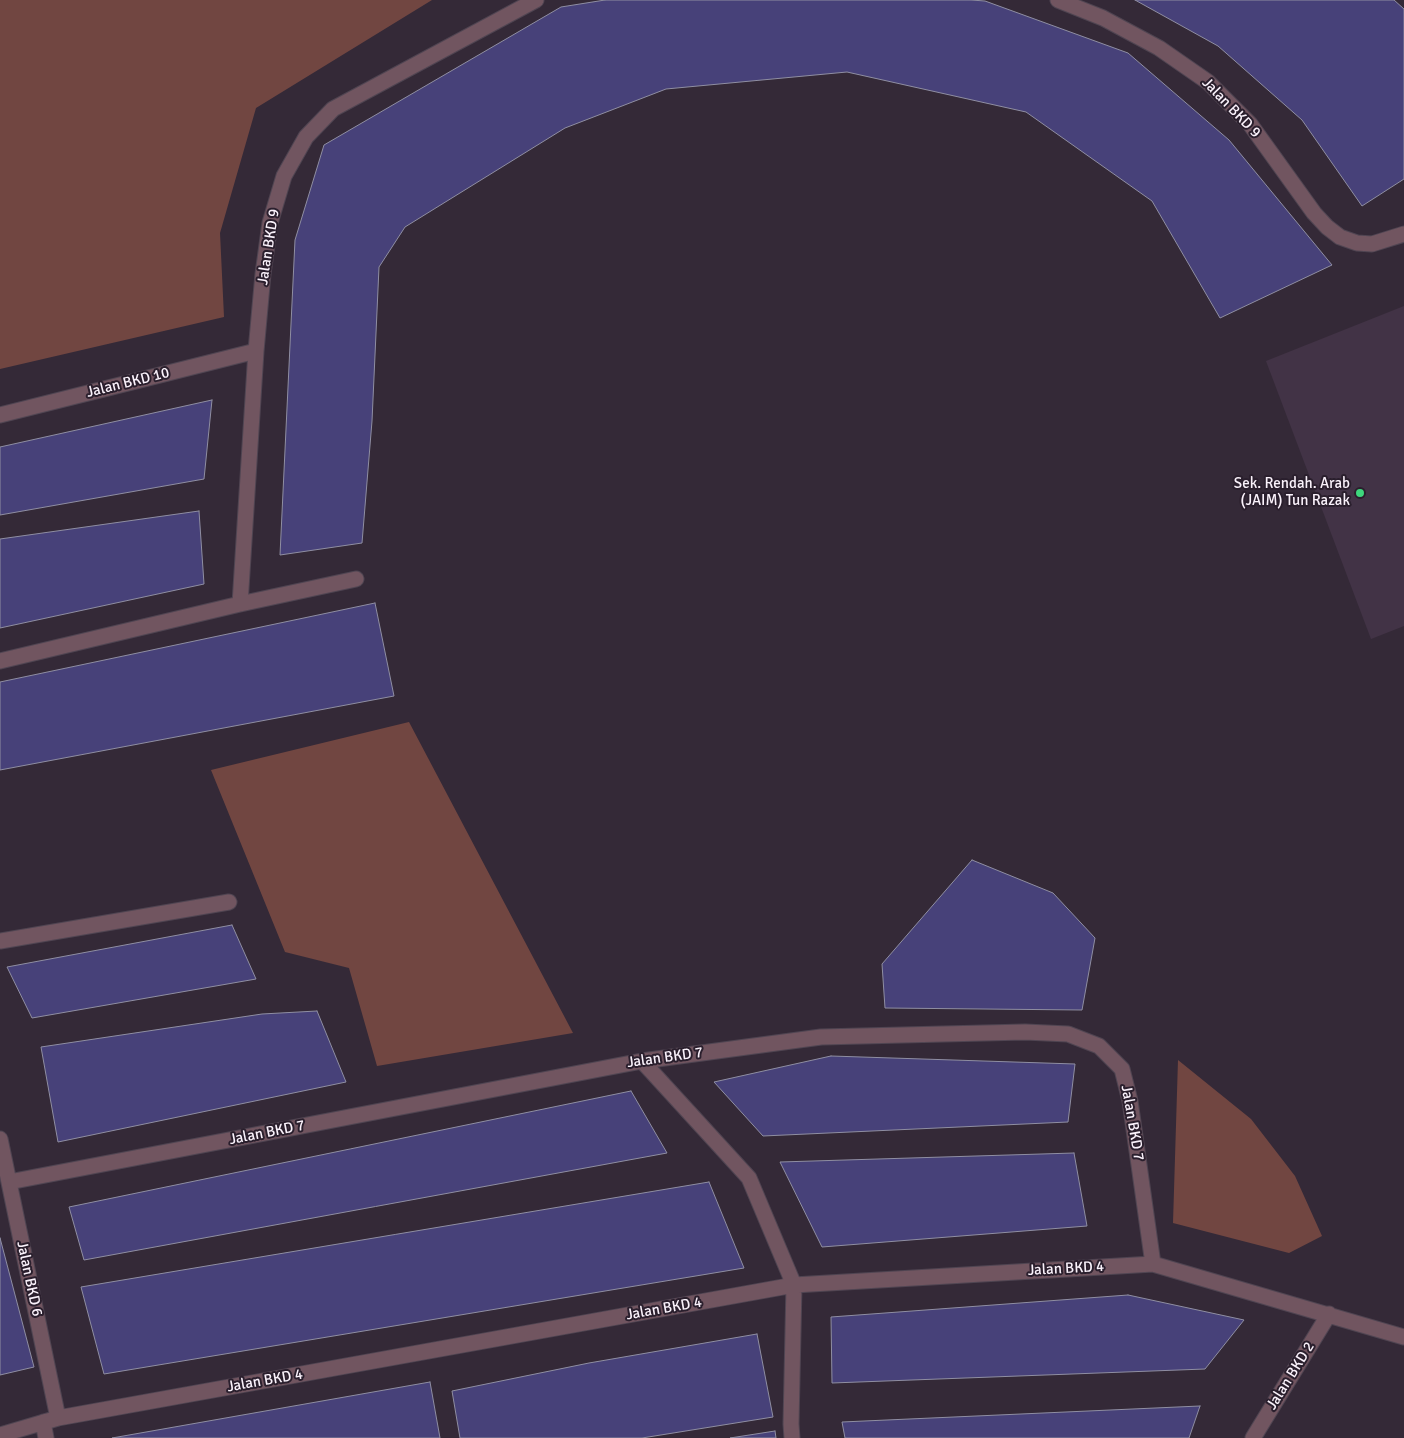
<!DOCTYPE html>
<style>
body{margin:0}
canvas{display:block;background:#342937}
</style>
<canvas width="1404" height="1438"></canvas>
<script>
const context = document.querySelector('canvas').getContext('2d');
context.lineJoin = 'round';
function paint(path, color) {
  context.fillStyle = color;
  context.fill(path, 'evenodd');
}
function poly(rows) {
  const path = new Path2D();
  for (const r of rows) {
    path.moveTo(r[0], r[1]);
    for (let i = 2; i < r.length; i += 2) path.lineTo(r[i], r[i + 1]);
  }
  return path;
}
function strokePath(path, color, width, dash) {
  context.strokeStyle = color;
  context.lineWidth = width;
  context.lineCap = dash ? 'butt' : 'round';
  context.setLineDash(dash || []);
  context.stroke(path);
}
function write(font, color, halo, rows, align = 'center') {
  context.font = font + ' Signika,sans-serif';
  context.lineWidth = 4;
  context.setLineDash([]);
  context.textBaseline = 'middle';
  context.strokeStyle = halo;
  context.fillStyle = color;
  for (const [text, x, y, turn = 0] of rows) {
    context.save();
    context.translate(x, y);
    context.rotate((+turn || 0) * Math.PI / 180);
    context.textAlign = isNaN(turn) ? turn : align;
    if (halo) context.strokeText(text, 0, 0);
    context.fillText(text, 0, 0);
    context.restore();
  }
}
paint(poly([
 [1404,306,1404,626,1371,639,1266,361]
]), '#423346');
paint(poly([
 [0,0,432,0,256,108,220,233,224,317,0,369],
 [409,722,573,1033,377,1066,349,968,285,952,211,770],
 [1178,1060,1251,1119,1295,1176,1322,1236,1289,1253,1173,1223]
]), '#714641');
const building = poly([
 [605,0,971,0,985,1,1128,53,1229,140,1332,265,1220,318,1152,201,1026,112,847,72,666,89,565,128,405,227,379,267,372,421,362,543,280,555,295,240,324,145,561,7,605,0],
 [1135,0,1394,0,1404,9,1404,179,1362,206,1302,120,1218,46,1135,0],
 [212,400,204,479,0,515,0,447,212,400],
 [199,511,204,584,0,628,0,539,199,511],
 [375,603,394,696,0,770,0,682,375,603],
 [972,860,1053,893,1095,938,1082,1010,885,1008,882,964,972,860],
 [232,925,256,979,32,1018,7,967,232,925],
 [317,1011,346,1082,58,1142,41,1047,262,1014,317,1011],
 [831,1056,1075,1064,1068,1122,763,1136,714,1082,831,1056],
 [631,1091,667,1153,84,1260,69,1207,631,1091],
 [1074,1153,1087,1226,822,1247,780,1162,1074,1153],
 [709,1182,744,1268,104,1374,81,1287,709,1182],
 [0,1238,34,1367,0,1375,0,1238],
 [1128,1295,1244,1320,1205,1369,832,1383,831,1317,1128,1295],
 [757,1334,773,1417,642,1438,460,1438,452,1391,589,1363,757,1334],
 [430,1382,440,1438,112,1438,430,1382],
 [1200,1406,1189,1438,845,1438,842,1422,1200,1406],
 [775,1431,776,1438,730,1438,775,1431]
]);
paint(building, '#474179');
strokePath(building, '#8f8ea2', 1);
const minor = poly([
 [1058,0,1103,18,1159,48,1208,82,1250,124,1314,213,1327,227,1340,237,1357,243,1372,244,1404,234],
 [0,415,256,351],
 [240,604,256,351,263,274,270,223,284,176,306,137,333,109,536,0],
 [0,661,240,604,356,579],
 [0,941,229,902],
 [642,1061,749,1178,794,1285,791,1424,792,1438],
 [0,1139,58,1418],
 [9,1182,642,1061,821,1037,1025,1032,1068,1034,1099,1046,1122,1069,1130,1101,1153,1264],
 [43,1422,46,1438],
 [0,1435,58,1418,794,1285,1153,1264,1404,1337],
 [1253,1438,1329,1314]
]);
strokePath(minor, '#504552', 17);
strokePath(minor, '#715560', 15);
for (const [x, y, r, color] of [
 [1360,493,5,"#3ed77d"]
]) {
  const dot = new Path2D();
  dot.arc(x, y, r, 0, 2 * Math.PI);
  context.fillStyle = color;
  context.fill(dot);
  strokePath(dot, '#2a1f2d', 2);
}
write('15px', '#faf2fb', '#2a1f2d', [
 ["Jalan BKD 9",1231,108,46],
 ["Jalan BKD 9",269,247,-81],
 ["Jalan BKD 10",128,383,-14],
 ["Jalan BKD 7",665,1058,-8],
 ["Jalan BKD 7",1132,1123,80],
 ["Jalan BKD 7",267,1133,-11],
 ["Jalan BKD 4",1066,1269,-3],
 ["Jalan BKD 6",29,1279,78],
 ["Jalan BKD 4",664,1309,-10],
 ["Jalan BKD 2",1291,1376,-58],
 ["Jalan BKD 4",265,1381,-10]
]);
write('15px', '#faf2fb', '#2a1f2d', [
 ["Sek. Rendah. Arab",1350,484],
 ["(JAIM) Tun Razak",1350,501]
], 'right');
</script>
